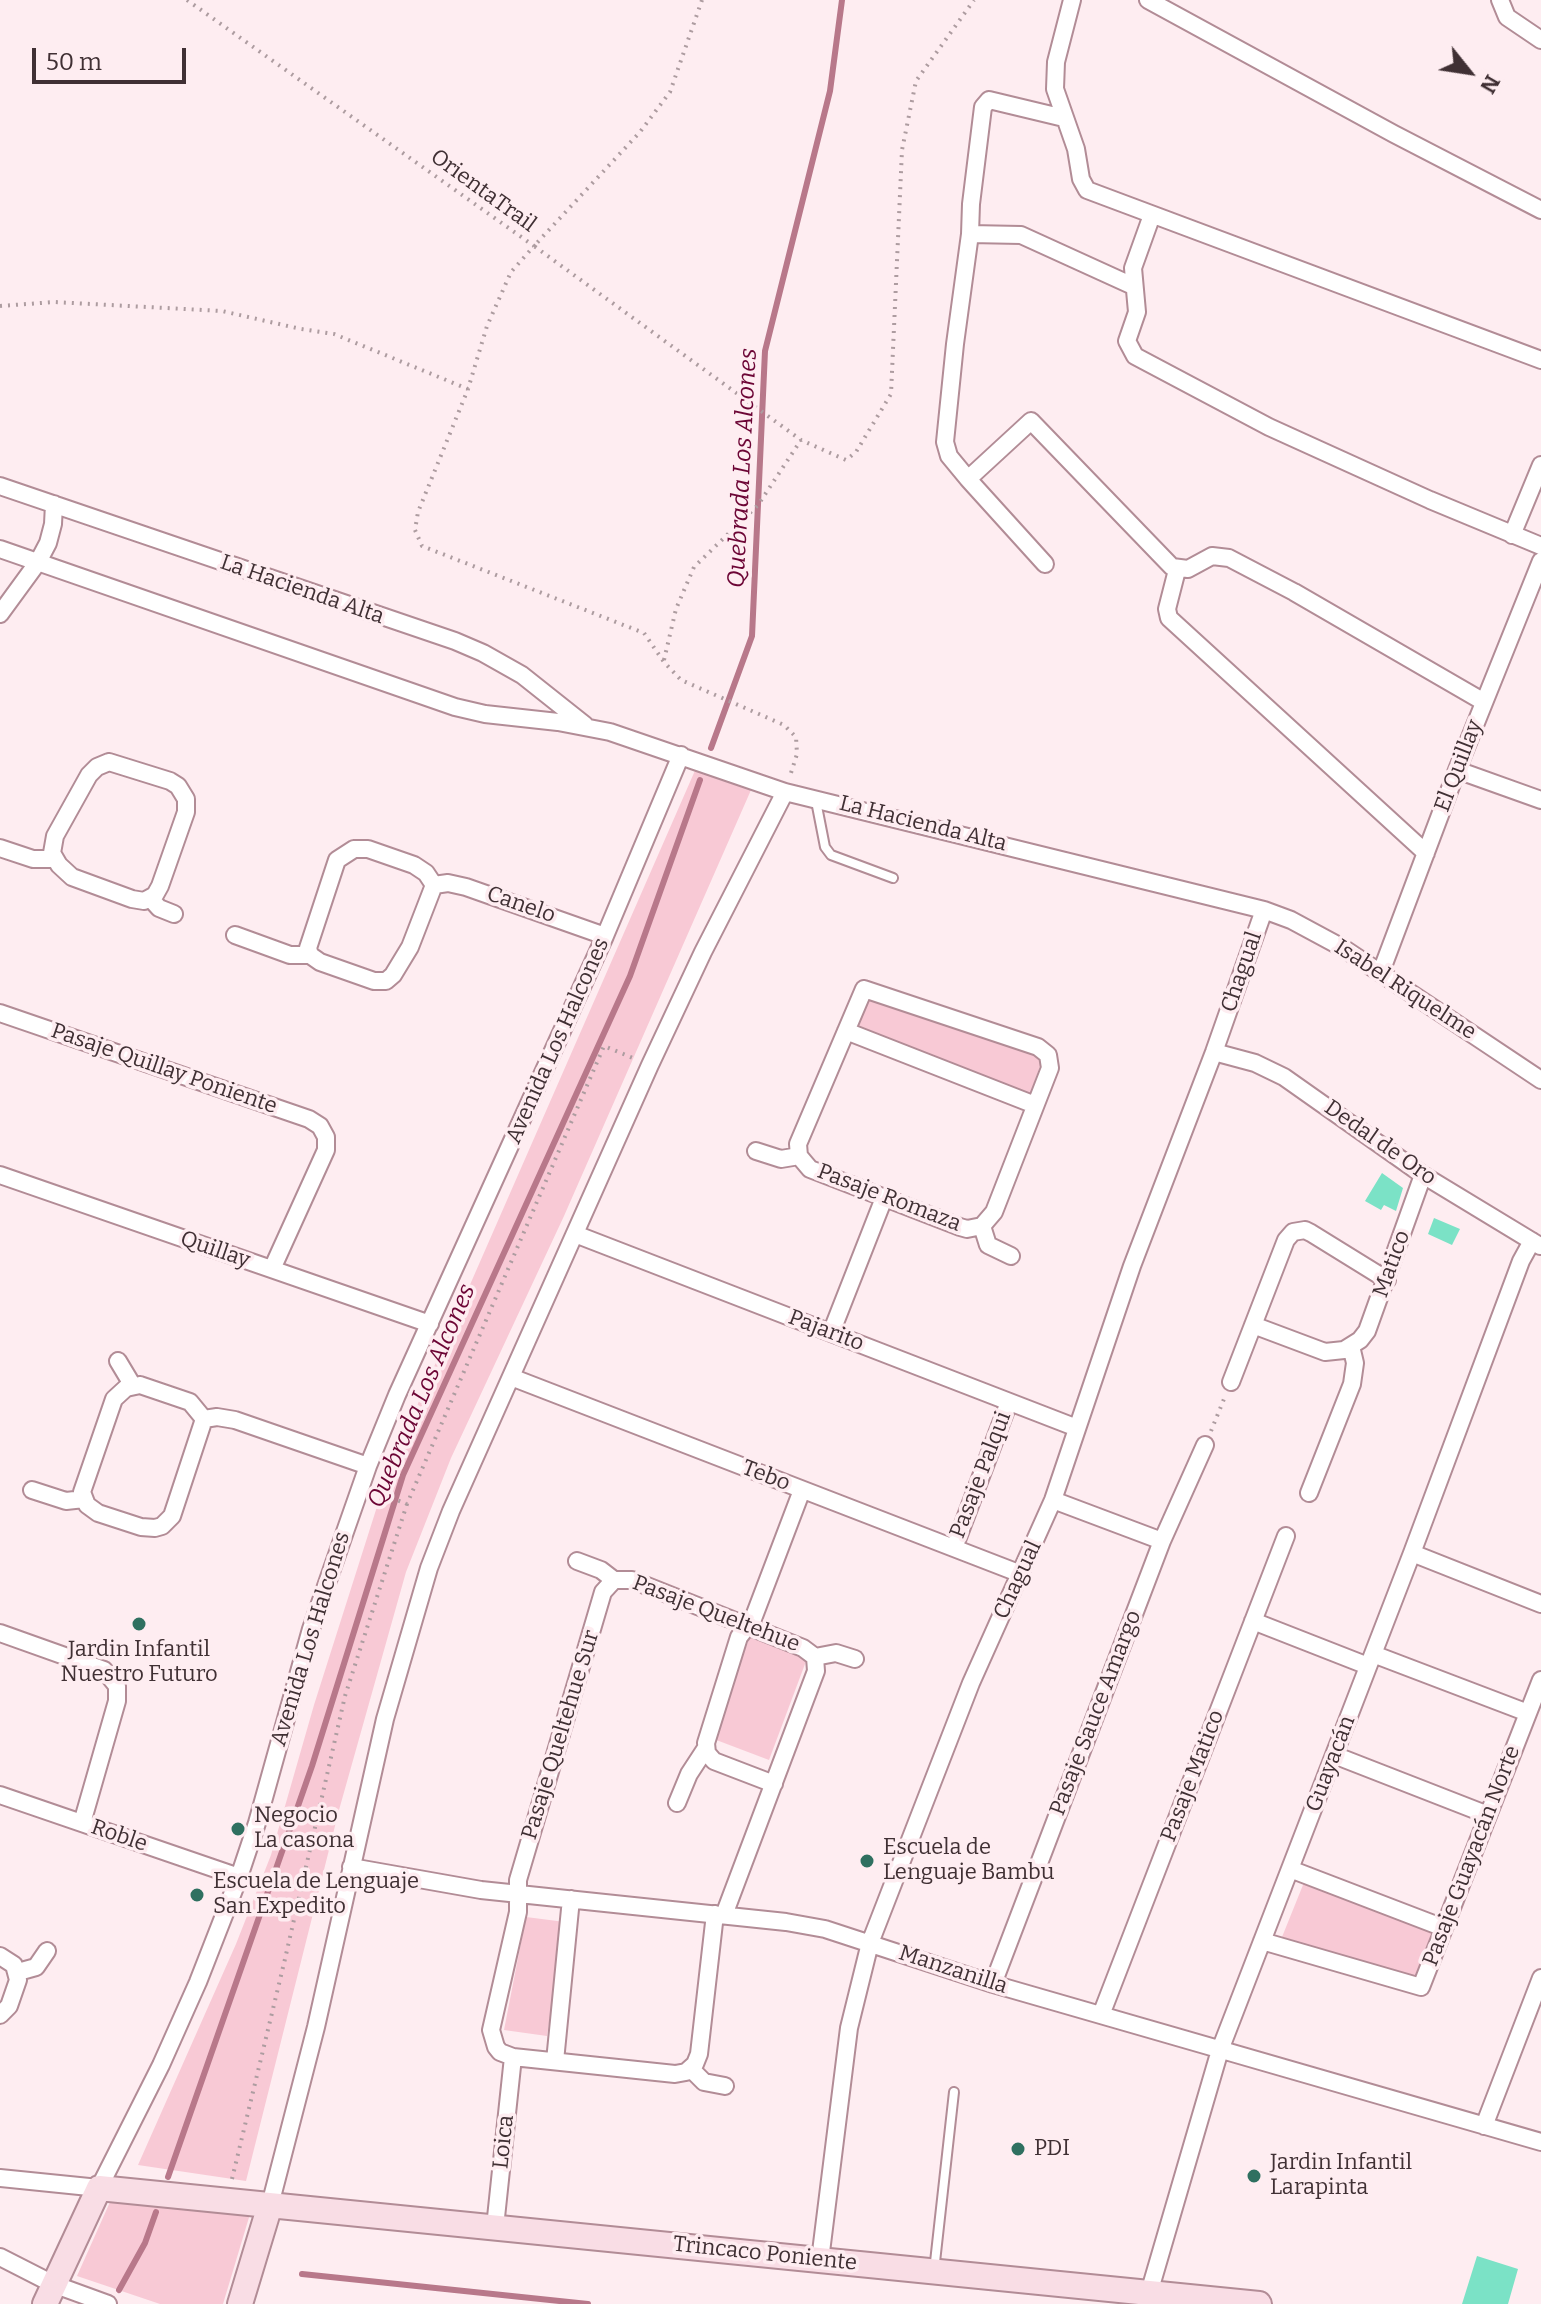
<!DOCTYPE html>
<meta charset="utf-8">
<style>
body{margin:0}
#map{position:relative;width:1541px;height:2304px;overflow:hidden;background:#feedf1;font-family:Bitter,serif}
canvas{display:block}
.north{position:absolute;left:1429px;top:32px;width:80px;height:80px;-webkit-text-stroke:6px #feedf1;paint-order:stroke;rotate:120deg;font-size:22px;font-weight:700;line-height:32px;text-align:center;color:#403034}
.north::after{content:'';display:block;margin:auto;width:28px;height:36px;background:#403034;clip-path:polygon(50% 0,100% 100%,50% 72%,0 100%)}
.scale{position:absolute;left:32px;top:48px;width:154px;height:36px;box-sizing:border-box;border:4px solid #403034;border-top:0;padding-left:10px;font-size:24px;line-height:28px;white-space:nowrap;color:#403034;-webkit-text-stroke:6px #feedf1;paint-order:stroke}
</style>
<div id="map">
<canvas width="1541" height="2304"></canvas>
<div class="north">N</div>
<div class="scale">50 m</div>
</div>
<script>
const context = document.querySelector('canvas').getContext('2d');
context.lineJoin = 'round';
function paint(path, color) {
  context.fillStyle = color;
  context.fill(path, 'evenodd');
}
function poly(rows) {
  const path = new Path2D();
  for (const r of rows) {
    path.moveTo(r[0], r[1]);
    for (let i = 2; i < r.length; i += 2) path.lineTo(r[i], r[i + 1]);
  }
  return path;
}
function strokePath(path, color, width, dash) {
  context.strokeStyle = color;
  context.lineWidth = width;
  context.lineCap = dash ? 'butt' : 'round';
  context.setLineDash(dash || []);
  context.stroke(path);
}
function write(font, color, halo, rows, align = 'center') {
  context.font = font + ' Bitter,serif';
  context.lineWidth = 7;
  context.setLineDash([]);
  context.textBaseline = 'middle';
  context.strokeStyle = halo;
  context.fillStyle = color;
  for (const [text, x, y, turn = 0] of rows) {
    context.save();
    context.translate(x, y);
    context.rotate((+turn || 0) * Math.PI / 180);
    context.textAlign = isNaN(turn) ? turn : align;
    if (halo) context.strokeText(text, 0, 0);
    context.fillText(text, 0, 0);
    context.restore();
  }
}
paint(poly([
 [697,766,751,790,564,1216,451,1458,406,1572,339,1810,246,2181,138,2165,236,1944,271,1855,314,1705,388,1472],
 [869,994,1043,1058,1030,1094,856,1030],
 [751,1634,808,1656,769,1760,711,1738],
 [1305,1880,1433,1931,1415,1978,1282,1937],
 [526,1917,565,1922,547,2036,504,2030],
 [110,2202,250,2214,223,2304,160,2304,77,2276]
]), '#f8c9d5');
strokePath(poly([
 [711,748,752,636,765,351,830,91,842,0],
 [168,2177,312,1766,403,1475,630,976,700,780],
 [302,2274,588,2304],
 [119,2290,145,2243,156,2212]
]), '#b8788a', 6);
paint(poly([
 [1382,1173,1403,1188,1396,1211,1384,1205,1381,1210,1365,1201],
 [1434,1218,1460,1229,1452,1245,1428,1234],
 [1477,2256,1518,2269,1508,2304,1462,2304]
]), '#7be2c6');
const lane = poly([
 [816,801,825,847,831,855,893,878],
 [934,2271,954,2092]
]);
const street = poly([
 [1072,0,1056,62,1055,89,1076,149,1081,179,1087,190,1541,360],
 [1148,0,1394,134,1541,210],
 [1500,0,1507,17,1541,40],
 [1152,215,1133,268,1137,312,1127,341,1135,356,1269,427,1430,500,1541,546],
 [970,234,1021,235,1133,286],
 [968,479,949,456,945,442,955,344,970,234,971,204,983,107,989,100,1064,118],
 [0,486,455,641,483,653,522,675,585,725],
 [1512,535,1541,465],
 [0,549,455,707,485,714,558,722,610,732,785,792,1264,910,1291,920,1343,948,1541,1080],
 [1045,564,968,479,1031,421,1172,567,1188,569,1212,556,1229,558,1294,592,1484,702],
 [1177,570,1167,609,1169,618,1426,853],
 [0,614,38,562,48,543,53,524,54,504],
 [109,762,170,781,178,786,186,799,186,812,160,886,155,895,144,901,132,899,72,877,59,865,52,853,55,836,89,775,97,767,109,762],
 [1457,770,1541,800],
 [0,848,33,859,54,859],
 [354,849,368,849,414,865,426,873,434,885,410,947,393,975,386,981,374,981,320,962,310,955,308,948,337,860,354,849],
 [434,885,448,883,466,887,605,936],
 [150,898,159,908,174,914],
 [235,935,290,955,310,955],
 [1381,972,1457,770,1541,561],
 [864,989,1038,1047,1048,1055,1050,1068,994,1212,982,1226,967,1229,960,1227,810,1169,799,1156,798,1144,864,989],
 [0,1013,309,1119,320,1126,326,1137,326,1150,272,1269],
 [846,1031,1035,1105],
 [1214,1052,1255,1063,1284,1077,1423,1175,1540,1246],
 [756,1151,781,1159,799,1156],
 [0,1175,430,1324],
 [982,1226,988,1245,1011,1256],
 [575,1234,1077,1428],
 [1253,1325,1325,1352,1344,1350,1360,1340,1367,1331,1423,1175],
 [831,1333,884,1198],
 [118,1361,133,1386],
 [511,1377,1021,1574],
 [1231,1382,1286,1240,1293,1232,1305,1230,1311,1233,1387,1280],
 [140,1385,190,1402,204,1419,172,1516,162,1526,155,1528,141,1527,98,1513,87,1505,82,1492,114,1399,126,1388,140,1385],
 [204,1419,217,1417,235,1420,368,1466],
 [32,1490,66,1501,84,1499],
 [1309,1493,1352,1384,1355,1363,1351,1346],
 [1053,1500,1162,1541],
 [954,1548,1009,1402],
 [1412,1553,1541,1604],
 [577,1561,601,1570,614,1580,632,1580,803,1648,815,1657],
 [614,1580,603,1592,518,1880,518,1912,491,2030,496,2047,500,2052,513,2057,675,2074,686,2072,695,2064,699,2054,715,1914],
 [1253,1621,1368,1666],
 [0,1633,104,1670,117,1686,117,1701,82,1823],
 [1373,1654,1528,1713],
 [815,1657,836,1653,855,1659],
 [1334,1755,1488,1815],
 [774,1784,714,1761,707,1753,706,1743,739,1637,753,1619,802,1490],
 [0,1795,239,1877],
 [677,1803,689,1774,706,1748],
 [351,1867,481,1890,786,1922,825,1929,993,1984,1541,2142],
 [1290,1869,1444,1928],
 [724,1915,816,1671,815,1657],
 [1262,1941,1421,1987,1541,1680],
 [0,1956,14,1965,18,1980,9,2006,0,2015],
 [18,1972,36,1967,47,1951],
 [993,1984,1162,1541,1205,1445],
 [1101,2015,1286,1536],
 [555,2061,571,1899],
 [691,2069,704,2082,725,2086],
 [1484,2126,1541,1978],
 [0,2178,99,2188,161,2065,198,1982,239,1877,257,1823,311,1629,368,1466,397,1395,605,936,681,755],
 [270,2205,316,2027,385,1719,429,1568,451,1511,650,1065,703,952,785,792],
 [495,2227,513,2057],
 [0,2257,53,2284,108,2304],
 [820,2260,849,2028,870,1943,971,1683,1053,1500,1132,1266,1214,1052,1264,910],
 [1149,2293,1220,2050,1412,1553,1521,1261,1532,1241]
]);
const secondary = poly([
 [45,2304,99,2188,1259,2304],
 [240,2304,270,2205]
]);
strokePath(lane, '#b28c96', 12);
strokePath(street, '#b28c96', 20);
strokePath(secondary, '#b28c96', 28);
strokePath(poly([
 [187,0,534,246,511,272,487,326,468,389,418,512,415,530,422,546,644,633,664,662,681,680,784,725,796,737,797,754,790,776],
 [702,0,670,92,640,132,534,246,801,440,846,460,856,452,891,394,902,150,916,81,974,0],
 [0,306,54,302,222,311,301,329,334,334,468,389],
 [664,660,676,609,694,567,758,505,801,440],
 [1211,1431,1224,1399],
 [376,1492,407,1504,604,1046,633,1058],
 [232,2179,285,1959,345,1696,407,1504]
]), '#ad9ca0', 4, [2, 6]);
strokePath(lane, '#fff', 8);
strokePath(street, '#fff', 16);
strokePath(secondary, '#f9dde5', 24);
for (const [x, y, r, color] of [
 [139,1624,8,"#2f7060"],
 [238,1829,8,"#2f7060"],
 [867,1861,8,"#2f7060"],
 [197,1895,8,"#2f7060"],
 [1018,2149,8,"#2f7060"],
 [1254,2176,8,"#2f7060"]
]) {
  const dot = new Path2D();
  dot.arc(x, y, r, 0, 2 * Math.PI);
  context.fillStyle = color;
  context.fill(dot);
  strokePath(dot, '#feedf1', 3);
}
write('22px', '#403034', '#feedf1', [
 ["OrientaTrail",483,191,36],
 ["La Hacienda Alta",302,590,19],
 ["El Quillay",1459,766,-69],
 ["La Hacienda Alta",923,824,14],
 ["Canelo",521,905,19],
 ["Chagual",1242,972,-71],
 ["Isabel Riquelme",1405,990,33],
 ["Avenida Los Halcones",558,1041,-66],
 ["Pasaje Quillay Poniente",164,1069,19],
 ["Dedal de Oro",1380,1143,35],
 ["Pasaje Romaza",889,1198,21],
 ["Quillay",215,1250,19],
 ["Matico",1392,1264,-70],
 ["Pajarito",826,1331,21],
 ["Pasaje Palqui",981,1475,-69],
 ["Tebo",766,1476,21],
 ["Chagual",1018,1580,-65],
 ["Pasaje Queltehue",716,1614,21],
 ["Avenida Los Halcones",311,1639,-73],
 ["Pasaje Sauce Amargo",1096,1713,-69],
 ["Pasaje Queltehue Sur",561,1735,-73],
 ["Guayacán",1331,1764,-69],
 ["Pasaje Matico",1193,1776,-69],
 ["Roble",119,1836,19],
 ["Pasaje Guayacán Norte",1472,1856,-69],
 ["Manzanilla",953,1970,18],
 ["Loica",504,2142,-84],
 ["Trincaco Poniente",765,2254,6]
]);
write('22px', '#403034', '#feedf1', [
 ["Jardin Infantil",139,1650,"center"],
 ["Nuestro Futuro",139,1675,"center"],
 ["Negocio",254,1816],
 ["La casona",254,1841],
 ["Escuela de",883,1848],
 ["Lenguaje Bambu",883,1873],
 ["Escuela de Lenguaje",213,1882],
 ["San Expedito",213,1907],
 ["PDI",1034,2149],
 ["Jardin Infantil",1270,2163],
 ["Larapinta",1270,2188]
], 'left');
write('italic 24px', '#6c0535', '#feedf1', [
 ["Quebrada Los Alcones",743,468,-87],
 ["Quebrada Los Alcones",422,1396,-67]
]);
</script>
